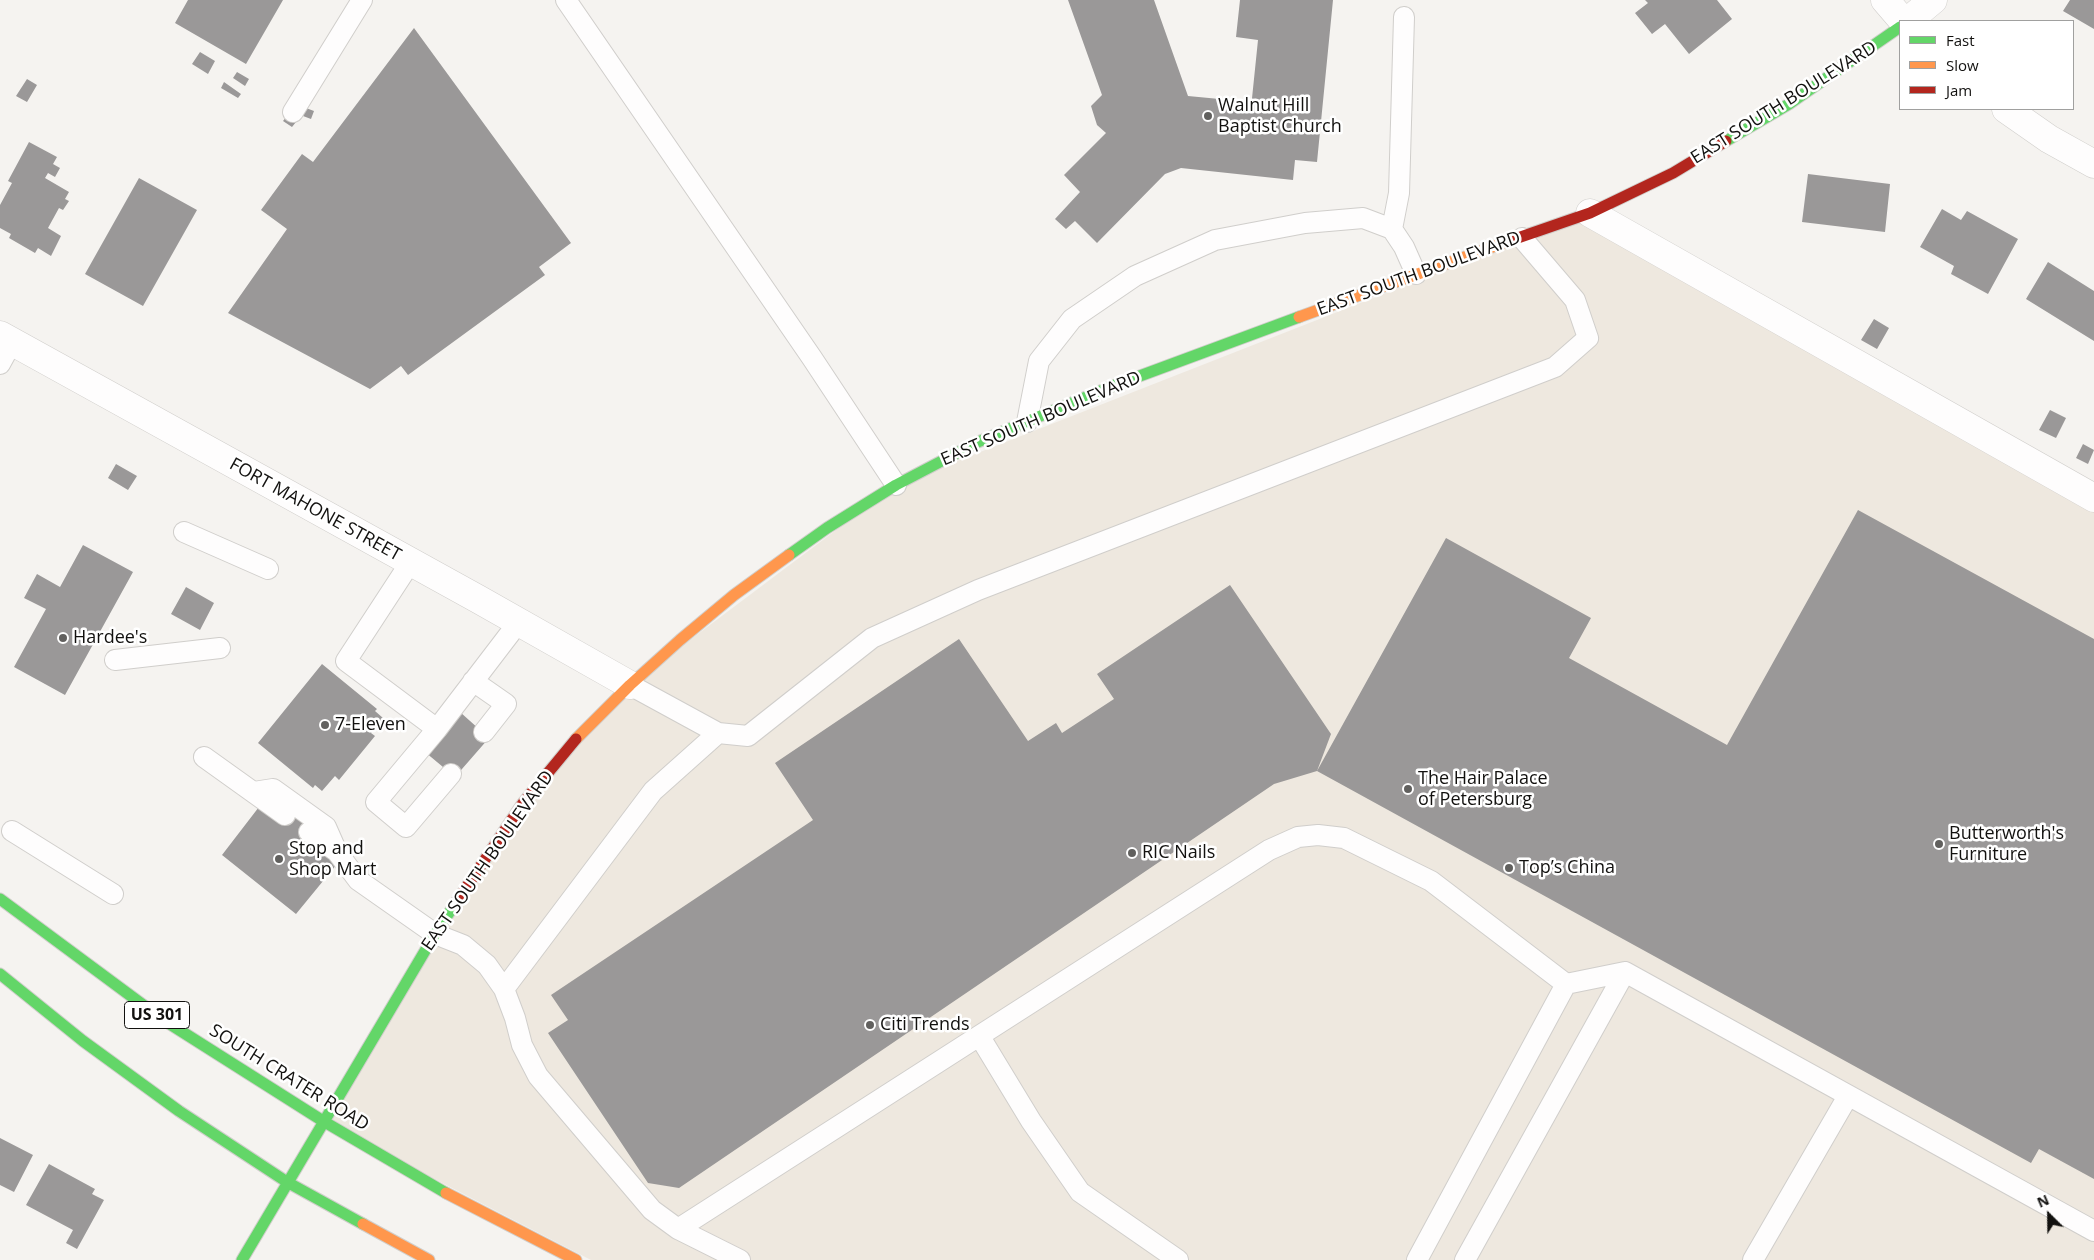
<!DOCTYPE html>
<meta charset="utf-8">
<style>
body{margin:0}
#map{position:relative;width:2094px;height:1260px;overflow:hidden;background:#f5f3f0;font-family:"Open Sans",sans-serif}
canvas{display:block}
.legend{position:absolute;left:1899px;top:20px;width:175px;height:90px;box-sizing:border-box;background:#fff;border:1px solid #a0a09f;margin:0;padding:6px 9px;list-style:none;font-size:15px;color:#12110f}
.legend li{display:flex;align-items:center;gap:10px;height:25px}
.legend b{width:25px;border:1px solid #a0a09f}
.north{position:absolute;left:2024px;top:1190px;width:50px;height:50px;-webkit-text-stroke:4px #fff;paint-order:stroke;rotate:337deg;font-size:14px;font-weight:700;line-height:20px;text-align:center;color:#12110f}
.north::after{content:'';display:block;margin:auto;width:18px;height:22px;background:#12110f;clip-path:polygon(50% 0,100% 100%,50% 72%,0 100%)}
</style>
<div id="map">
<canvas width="2094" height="1260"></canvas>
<ul class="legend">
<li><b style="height:6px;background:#63d668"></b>Fast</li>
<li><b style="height:6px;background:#ff974d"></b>Slow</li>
<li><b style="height:6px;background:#b3261e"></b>Jam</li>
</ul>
<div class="north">N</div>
</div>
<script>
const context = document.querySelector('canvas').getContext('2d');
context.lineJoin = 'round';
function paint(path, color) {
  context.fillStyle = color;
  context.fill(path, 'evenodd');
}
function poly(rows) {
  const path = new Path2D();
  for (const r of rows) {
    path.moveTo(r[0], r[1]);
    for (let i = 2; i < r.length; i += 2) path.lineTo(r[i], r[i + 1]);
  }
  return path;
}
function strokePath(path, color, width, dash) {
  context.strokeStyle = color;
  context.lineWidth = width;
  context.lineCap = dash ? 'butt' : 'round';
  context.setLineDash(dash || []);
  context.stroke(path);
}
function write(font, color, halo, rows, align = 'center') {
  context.font = font + ' "Open Sans",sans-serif';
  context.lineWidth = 5;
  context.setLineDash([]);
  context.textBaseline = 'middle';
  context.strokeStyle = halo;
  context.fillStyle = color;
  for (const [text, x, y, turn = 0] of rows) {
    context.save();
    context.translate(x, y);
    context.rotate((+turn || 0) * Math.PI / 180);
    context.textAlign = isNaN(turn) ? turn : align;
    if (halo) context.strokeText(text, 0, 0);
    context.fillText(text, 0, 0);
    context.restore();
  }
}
paint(poly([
 [1590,213,2094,487,2094,1260,591,1260,323,1121,523,803,630,685,896,485]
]), '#eee8df');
paint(poly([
 [188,0,283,0,246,64,175,23],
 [1068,0,1154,0,1188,96,1230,100,1230,105,1251,108,1258,40,1236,37,1240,0,1333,0,1317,162,1295,160,1293,180,1181,168,1165,174,1097,243,1075,221,1066,229,1055,219,1080,192,1064,175,1106,133,1097,125,1091,106,1102,95],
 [1645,0,1717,0,1732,19,1689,54,1665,24,1652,34,1635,13,1648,3],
 [2070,0,2094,0,2094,29,2063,11],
 [414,28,571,243,539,267,545,275,408,375,401,366,370,389,228,313,287,229,261,210,302,154,313,162],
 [200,52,215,61,208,74,192,64],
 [237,72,249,79,245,86,233,78],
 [27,79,37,85,27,102,16,96],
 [224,82,241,94,238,98,221,88],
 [306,108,314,111,311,119,303,116],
 [287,116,296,122,292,127,283,121],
 [29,142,57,157,53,164,60,168,55,177,48,173,45,178,69,192,65,199,69,201,63,210,59,208,48,228,61,236,51,256,38,248,35,253,9,238,11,234,0,228,0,205,12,183,8,181],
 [1808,174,1890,184,1885,232,1802,222],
 [139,178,197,210,143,306,85,274],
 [1942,209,1961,220,1967,211,2018,239,1988,294,1951,274,1954,266,1920,247],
 [2048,262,2094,291,2094,341,2026,299],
 [1874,319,1889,328,1877,349,1861,340],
 [2050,410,2066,418,2056,438,2039,430],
 [2083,444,2094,450,2088,464,2076,458],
 [116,464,137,476,128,490,108,478],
 [1858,510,2094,639,2094,1179,2039,1149,2031,1163,1317,771,1274,784,679,1188,648,1183,548,1033,568,1020,551,995,813,820,775,763,959,639,1028,741,1056,723,1062,733,1114,699,1097,674,1230,585,1331,734,1317,771,1446,538,1591,618,1569,658,1727,745],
 [83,545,133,572,65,695,14,667,46,609,24,598,37,574,60,587],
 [186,587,214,603,200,630,171,614],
 [322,664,377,709,375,711,383,718,371,733,375,736,339,780,335,776,322,791,315,785,313,788,258,743],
 [460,712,489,738,455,777,425,752],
 [262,803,293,806,337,864,296,914,222,855],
 [0,1138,33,1155,14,1192,0,1185],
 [49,1164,95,1189,92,1194,104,1200,77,1249,66,1243,73,1230,26,1205]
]), '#9a9898');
const lane = poly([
 [566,0,812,358,896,485],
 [293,112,362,0],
 [1392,229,1399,193,1404,17],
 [0,364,12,342],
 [1027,422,1039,361,1072,319,1135,276,1215,240,1305,223,1363,218,1392,229,1404,247,1416,274],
 [184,532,268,569],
 [410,563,346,661,437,729],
 [115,660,220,648],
 [473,681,506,704,484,732],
 [630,685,718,733,748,736,872,638,978,590,1555,367,1588,338,1575,300,1522,238],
 [204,757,285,815],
 [451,774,406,827,376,802,437,729,518,623],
 [254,792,273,789,326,827,337,852,358,880,435,934,463,945,487,965,504,989,515,1018,522,1045,538,1076,652,1210,678,1229,1269,850,1298,837,1318,835,1344,838,1431,881,1566,984,1625,972,2094,1231],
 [12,831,113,894],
 [309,832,336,851],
 [504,989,653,791,718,733],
 [980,1037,1031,1121,1080,1192,1178,1260],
 [678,1229,740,1260],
 [1417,1260,1566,984],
 [1465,1260,1625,972],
 [1753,1260,1848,1096]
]);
const street = poly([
 [1885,0,1903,21],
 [1908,21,1933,0],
 [2006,109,2049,139,2094,164],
 [1590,213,2094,498],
 [0,335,478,599,630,685]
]);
const fast = poly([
 [1726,141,1789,104,1900,27],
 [789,555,827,528,896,485,978,442,1110,387,1299,317],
 [0,899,162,1019,323,1121,446,1193],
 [0,974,83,1041,179,1111,287,1182,363,1224],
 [242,1260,435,934,457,901]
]);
const slow = poly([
 [1299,317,1509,241],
 [576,739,630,685,680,640,734,595,789,555],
 [446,1193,576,1260],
 [363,1224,429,1260]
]);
const jam = poly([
 [1509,241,1590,213,1673,173,1726,141],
 [457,901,523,803,576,739]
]);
strokePath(lane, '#d0cecb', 22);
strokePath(street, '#d0cecb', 29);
strokePath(fast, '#d0cecb', 13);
strokePath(slow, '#d0cecb', 13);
strokePath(jam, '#d0cecb', 13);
strokePath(lane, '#fefdfd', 20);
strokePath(street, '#fefdfd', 28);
strokePath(fast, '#63d668', 11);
strokePath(slow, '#ff974d', 11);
strokePath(jam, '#b3261e', 11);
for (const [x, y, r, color] of [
 [1208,116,5,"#61605e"],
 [63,638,5,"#61605e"],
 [325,725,5,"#61605e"],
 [1408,789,5,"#61605e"],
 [1939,844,5,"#61605e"],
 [1132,853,5,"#61605e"],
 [279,859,5,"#61605e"],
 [1509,868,5,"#61605e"],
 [870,1025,5,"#61605e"]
]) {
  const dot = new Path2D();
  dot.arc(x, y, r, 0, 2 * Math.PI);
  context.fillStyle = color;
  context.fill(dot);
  strokePath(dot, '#fff', 2);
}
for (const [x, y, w] of [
 [157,1015,65]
]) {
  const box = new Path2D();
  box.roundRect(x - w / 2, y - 13.5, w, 27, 4);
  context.fillStyle = '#fff';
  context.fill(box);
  strokePath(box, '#12110f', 1);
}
write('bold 16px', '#12110f', null, [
 ["US 301",157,1015]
]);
write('18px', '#12110f', '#fff', [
 ["EAST SOUTH BOULEVARD",1784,103,-32],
 ["EAST SOUTH BOULEVARD",1419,274,-20],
 ["EAST SOUTH BOULEVARD",1041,419,-23],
 ["FORT MAHONE STREET",315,510,29],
 ["EAST SOUTH BOULEVARD",488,861,-55],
 ["SOUTH CRATER ROAD",289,1078,32]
]);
write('18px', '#12110f', '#fff', [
 ["Walnut Hill",1218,106],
 ["Baptist Church",1218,127],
 ["Hardee's",73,638],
 ["7-Eleven",335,725],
 ["The Hair Palace",1418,779],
 ["of Petersburg",1418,800],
 ["Butterworth's",1949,834],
 ["Furniture",1949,855],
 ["Stop and",289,849],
 ["Shop Mart",289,870],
 ["RIC Nails",1142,853],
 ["Top’s China",1519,868],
 ["Citi Trends",880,1025]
], 'left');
</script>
